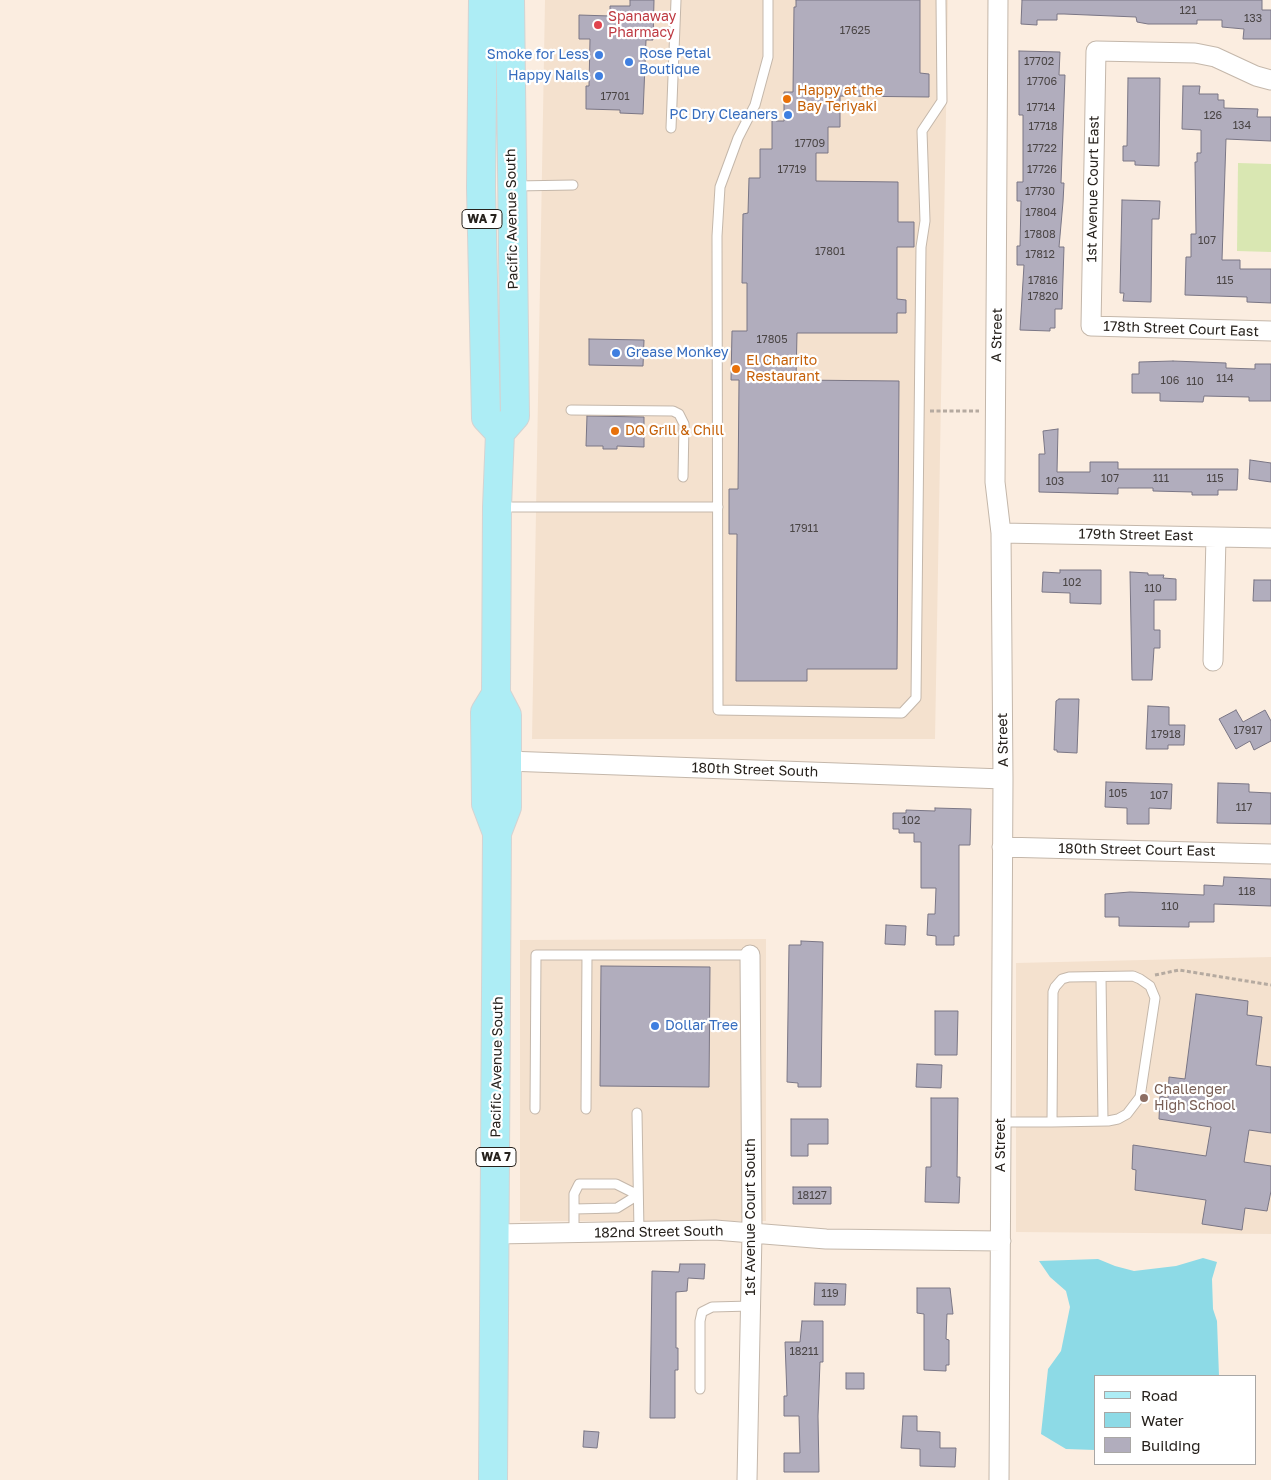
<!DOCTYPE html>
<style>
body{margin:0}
#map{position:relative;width:1271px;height:1480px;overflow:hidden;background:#fbede0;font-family:"Golos Text",sans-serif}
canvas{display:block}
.legend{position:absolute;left:1094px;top:1375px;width:162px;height:90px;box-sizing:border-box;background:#fff;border:1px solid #a9a7a5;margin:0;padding:6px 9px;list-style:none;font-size:15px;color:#27221d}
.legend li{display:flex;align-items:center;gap:10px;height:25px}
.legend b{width:25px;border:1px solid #a9a7a5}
</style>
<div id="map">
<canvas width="1271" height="1480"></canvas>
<ul class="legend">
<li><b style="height:6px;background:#adedf5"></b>Road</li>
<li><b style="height:14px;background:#8ddae6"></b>Water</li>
<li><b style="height:14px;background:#b1adbd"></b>Building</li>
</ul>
</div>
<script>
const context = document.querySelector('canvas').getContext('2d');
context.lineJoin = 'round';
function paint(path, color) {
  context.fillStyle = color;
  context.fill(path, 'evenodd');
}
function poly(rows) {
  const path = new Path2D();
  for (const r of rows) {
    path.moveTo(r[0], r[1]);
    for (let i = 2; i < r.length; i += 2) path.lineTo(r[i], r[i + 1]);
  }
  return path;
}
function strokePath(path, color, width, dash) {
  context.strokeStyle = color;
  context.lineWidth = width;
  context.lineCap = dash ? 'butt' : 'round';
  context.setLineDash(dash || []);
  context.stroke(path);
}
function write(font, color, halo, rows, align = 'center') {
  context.font = font + ' "Golos Text",sans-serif';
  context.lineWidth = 4.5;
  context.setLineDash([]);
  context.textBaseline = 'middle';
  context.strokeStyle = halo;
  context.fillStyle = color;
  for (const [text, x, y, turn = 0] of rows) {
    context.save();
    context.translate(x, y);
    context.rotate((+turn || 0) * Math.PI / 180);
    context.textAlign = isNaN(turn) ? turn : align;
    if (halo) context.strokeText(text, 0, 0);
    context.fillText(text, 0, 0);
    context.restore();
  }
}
paint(poly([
 [545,0,948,0,935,739,532,739],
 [766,939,766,1221,520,1221,520,940],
 [1271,957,1271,1234,1016,1232,1016,963]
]), '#f4e1ce');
paint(poly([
 [1238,163,1271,164,1271,252,1237,251]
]), '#d9e7b2');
paint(poly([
 [1203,1258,1217,1262,1212,1279,1213,1309,1217,1321,1219,1376,1095,1376,1095,1450,1066,1449,1041,1434,1048,1369,1061,1351,1070,1307,1066,1291,1050,1277,1039,1261,1098,1259,1115,1266,1134,1271,1176,1266]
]), '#8ddae6');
const building = poly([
 [630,0,654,0,653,40,646,40,643,114,620,113,620,110,586,109,586,86,589,86,590,39,579,39,579,15,610,16,610,6,630,6,630,0],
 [796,0,920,0,920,73,929,74,929,97,840,96,840,127,828,127,828,153,816,153,816,181,898,182,898,222,914,222,914,247,897,247,897,299,906,300,906,313,897,313,897,333,797,333,796,380,899,381,897,669,807,669,807,681,736,681,737,534,729,534,729,489,738,489,739,380,731,380,732,331,747,331,747,283,742,283,743,214,748,213,749,178,760,178,760,149,772,149,772,121,784,121,784,92,793,92,794,7,796,7,796,0],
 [1022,0,1262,0,1262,10,1271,10,1271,39,1243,39,1244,29,1222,27,1222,20,1197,20,1197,24,1148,24,1137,22,1136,17,1064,14,1057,14,1057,20,1037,20,1037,25,1021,24,1022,0],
 [1019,51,1060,52,1059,75,1065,75,1061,183,1064,183,1063,202,1059,247,1064,247,1062,309,1055,309,1055,328,1050,328,1050,331,1020,330,1024,265,1017,265,1017,246,1020,246,1021,201,1017,201,1017,182,1023,182,1023,115,1019,115,1019,51],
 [1128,78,1160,78,1159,166,1135,165,1135,161,1123,161,1123,146,1127,146,1128,78],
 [1183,86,1200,86,1199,94,1218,94,1218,100,1224,100,1224,108,1258,109,1257,117,1271,117,1271,141,1226,139,1222,260,1240,260,1240,269,1271,269,1271,303,1247,302,1247,297,1185,295,1186,257,1191,257,1191,234,1196,234,1195,162,1197,162,1197,153,1201,153,1201,130,1182,129,1183,86],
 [1122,200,1160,201,1159,219,1152,219,1151,302,1123,301,1124,293,1120,293,1122,200],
 [589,339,644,340,643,366,589,365,589,339],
 [1173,361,1226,363,1226,368,1255,369,1255,364,1271,364,1271,401,1249,401,1249,397,1204,396,1203,402,1160,401,1160,393,1132,393,1132,374,1139,374,1139,362,1173,361],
 [587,416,644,417,644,447,617,446,617,449,603,449,603,446,586,446,587,416],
 [1058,429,1057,472,1090,472,1090,462,1118,462,1118,469,1238,469,1237,490,1218,490,1218,495,1192,495,1192,492,1153,491,1153,488,1118,488,1118,494,1039,492,1039,454,1045,454,1043,431,1058,429],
 [1250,460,1271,463,1271,482,1249,479,1250,460],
 [1060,570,1101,570,1101,604,1070,603,1070,593,1042,592,1043,572,1060,573,1060,570],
 [1130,572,1148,573,1148,575,1164,575,1163,578,1176,579,1176,600,1154,600,1154,630,1160,630,1160,648,1154,648,1152,680,1132,680,1130,572],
 [1254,580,1271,580,1271,601,1253,601,1254,580],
 [1059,699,1079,699,1077,753,1057,752,1057,750,1054,750,1056,701,1059,699],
 [1148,706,1169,707,1169,725,1185,725,1184,745,1168,745,1168,749,1146,749,1148,706],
 [1236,710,1243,722,1265,710,1271,721,1271,741,1254,750,1250,741,1236,749,1219,719,1236,710],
 [1106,782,1172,784,1171,809,1149,808,1149,824,1127,824,1127,808,1105,807,1106,782],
 [1218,783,1249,784,1249,792,1271,793,1271,824,1217,823,1218,783],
 [935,808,971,809,970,845,959,845,959,936,954,936,954,945,936,945,936,936,927,935,928,914,935,914,936,888,921,888,921,842,914,842,914,833,899,833,899,829,893,829,893,813,906,813,906,810,935,811,935,808],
 [1224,877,1271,879,1271,906,1214,904,1214,922,1189,922,1189,927,1119,926,1119,917,1105,917,1105,894,1130,892,1204,895,1204,885,1223,886,1224,877],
 [886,925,906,926,905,945,885,944,886,925],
 [801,941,823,942,821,1087,798,1087,798,1083,787,1082,789,945,801,945,801,941],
 [601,966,710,967,709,1087,600,1086,601,966],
 [1196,994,1248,1001,1247,1015,1262,1017,1256,1065,1271,1067,1271,1133,1249,1130,1244,1162,1271,1166,1271,1191,1267,1211,1245,1208,1242,1230,1202,1224,1206,1200,1135,1190,1136,1170,1132,1169,1133,1145,1206,1156,1211,1127,1159,1119,1160,1096,1168,1098,1169,1077,1185,1079,1196,994],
 [935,1011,958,1011,957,1055,935,1055,935,1011],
 [917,1064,942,1065,941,1088,916,1087,917,1064],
 [931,1098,958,1098,957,1177,960,1177,959,1203,925,1202,926,1167,931,1167,931,1098],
 [791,1119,828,1119,828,1144,808,1144,808,1156,791,1156,791,1119],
 [793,1187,831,1187,831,1204,793,1204,793,1187],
 [680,1264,705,1264,704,1279,688,1278,687,1291,676,1292,676,1348,678,1348,678,1370,675,1370,675,1418,650,1418,652,1271,679,1272,680,1264],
 [815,1283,846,1284,845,1305,814,1305,815,1283],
 [917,1288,950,1288,953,1314,947,1314,946,1339,949,1340,949,1365,946,1365,946,1371,924,1370,924,1314,917,1313,917,1288],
 [802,1321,823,1321,823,1362,820,1362,818,1416,819,1472,784,1472,784,1453,800,1453,799,1416,784,1416,784,1396,787,1396,785,1342,800,1342,802,1321],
 [846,1373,864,1373,864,1389,846,1389,846,1373],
 [903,1416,917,1416,917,1431,940,1432,940,1448,956,1448,955,1467,920,1466,920,1449,901,1448,903,1416],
 [584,1431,599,1432,597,1448,583,1447,584,1431]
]);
paint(building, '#b1adbd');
strokePath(building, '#7a7685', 1);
const service = poly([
 [768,0,768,57,755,105,738,138,720,187,717,236,718,710,902,713,916,698,921,247,925,221,922,131,942,101,941,0],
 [671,128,676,0],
 [516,186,573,185],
 [571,410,673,411,679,414,684,424,683,477],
 [500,507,718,507],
 [1101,977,1103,1121],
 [535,1109,536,955,750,955],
 [586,1109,587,955],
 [637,1113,639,1232],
 [1002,1122,1052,1122,1108,1121,1118,1119,1127,1114,1140,1097,1155,998,1150,986,1140,979,1133,976,1069,977,1062,979,1055,987,1053,992,1052,1122],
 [574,1209,617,1208,638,1195],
 [574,1233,574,1194,579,1184,616,1184,638,1195],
 [700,1389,700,1321,702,1312,712,1307,751,1306]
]);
const minor = poly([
 [998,0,995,482,1001,533,1003,779,999,1480],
 [1271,80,1256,76,1215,57,1195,53,1096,51,1091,326,1271,331],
 [1001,533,1271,538],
 [1213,661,1216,537],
 [507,761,1003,779],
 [1002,847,1271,854],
 [496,1234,715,1230,826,1239,1001,1241],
 [747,1480,752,1233,750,955]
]);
const primary = poly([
 [483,0,481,188,486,418,500,433],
 [497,833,507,807,507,715,496,694,497,507,500,433,515,416,510,0],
 [493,1480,497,833,486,804,485,712,496,694]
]);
strokePath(service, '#c4b7aa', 11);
strokePath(minor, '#c4b7aa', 21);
strokePath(primary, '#d4d3d2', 30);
strokePath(poly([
 [930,411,979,411],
 [1155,975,1179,970,1271,985]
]), '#b5aaa0', 3, [4, 2.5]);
strokePath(service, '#fff', 9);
strokePath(minor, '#fff', 19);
strokePath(primary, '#adedf5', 28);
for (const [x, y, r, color] of [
 [598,25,5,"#e0444e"],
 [599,55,5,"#3f7fe0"],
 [629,62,5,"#3f7fe0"],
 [599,76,5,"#3f7fe0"],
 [787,99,5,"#e8710a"],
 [788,115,5,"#3f7fe0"],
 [616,353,5,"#3f7fe0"],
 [736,369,5,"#e8710a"],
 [615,431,5,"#e8710a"],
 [655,1026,5,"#3f7fe0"],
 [1144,1098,5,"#8d6e63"]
]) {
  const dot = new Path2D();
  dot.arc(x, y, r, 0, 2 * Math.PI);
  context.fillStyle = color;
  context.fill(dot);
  strokePath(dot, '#fff', 2);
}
write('11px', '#4a4545', null, [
 ["121",1188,11],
 ["133",1253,19],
 ["17625",855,31],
 ["17702",1039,62],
 ["17706",1042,82],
 ["17701",615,97],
 ["17714",1041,108],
 ["126",1213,116],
 ["134",1242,126],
 ["17718",1043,127],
 ["17709",810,144],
 ["17722",1042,149],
 ["17719",792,170],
 ["17726",1042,170],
 ["17730",1040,192],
 ["17804",1041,213],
 ["17808",1040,235],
 ["107",1207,241],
 ["17801",830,252],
 ["17812",1040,255],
 ["17816",1043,281],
 ["115",1225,281],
 ["17820",1043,297],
 ["17805",772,340],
 ["114",1225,379],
 ["106",1170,381],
 ["110",1195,382],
 ["107",1110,479],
 ["111",1161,479],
 ["115",1215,479],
 ["103",1055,482],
 ["17911",804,529],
 ["102",1072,583],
 ["110",1153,589],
 ["17917",1248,731],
 ["17918",1166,735],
 ["105",1118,794],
 ["107",1159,796],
 ["117",1244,808],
 ["102",911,821],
 ["118",1247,892],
 ["110",1170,907],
 ["18127",812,1196],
 ["119",830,1294],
 ["18211",804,1352]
]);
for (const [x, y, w] of [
 [482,219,40],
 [496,1157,40]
]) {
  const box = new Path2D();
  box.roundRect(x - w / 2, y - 9.5, w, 19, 4);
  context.fillStyle = '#fff';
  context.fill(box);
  strokePath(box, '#27221d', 1);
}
write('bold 12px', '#27221d', null, [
 ["WA 7",482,219],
 ["WA 7",496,1157]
]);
write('14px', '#be3a42', '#fff', [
 ["Spanaway",608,17],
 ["Pharmacy",608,33]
], 'left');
write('14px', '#366cbe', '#fff', [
 ["Rose Petal",639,54],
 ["Boutique",639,70],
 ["Smoke for Less",589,55,"right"],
 ["Happy Nails",589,76,"right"],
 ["PC Dry Cleaners",778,115,"right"],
 ["Grease Monkey",626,353],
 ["Dollar Tree",665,1026]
], 'left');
write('14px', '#c56008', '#fff', [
 ["Happy at the",797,91],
 ["Bay Teriyaki",797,107],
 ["El Charrito",746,361],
 ["Restaurant",746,377],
 ["DQ Grill & Chill",625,431]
], 'left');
write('14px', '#27221d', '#fff', [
 ["1st Avenue Court East",1093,189,-89],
 ["Pacific Avenue South",512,219,-91],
 ["178th Street Court East",1181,329,2],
 ["A Street",997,335,-89],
 ["179th Street East",1136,535,1],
 ["A Street",1003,740,-91],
 ["180th Street South",755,770,2],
 ["180th Street Court East",1137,850,1],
 ["Pacific Avenue South",497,1067,-89],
 ["A Street",1001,1145,-90],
 ["1st Avenue Court South",751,1217,-90],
 ["182nd Street South",659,1232,-1]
]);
write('14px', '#785e54', '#fff', [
 ["Challenger",1154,1090],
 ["High School",1154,1106]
], 'left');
</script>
